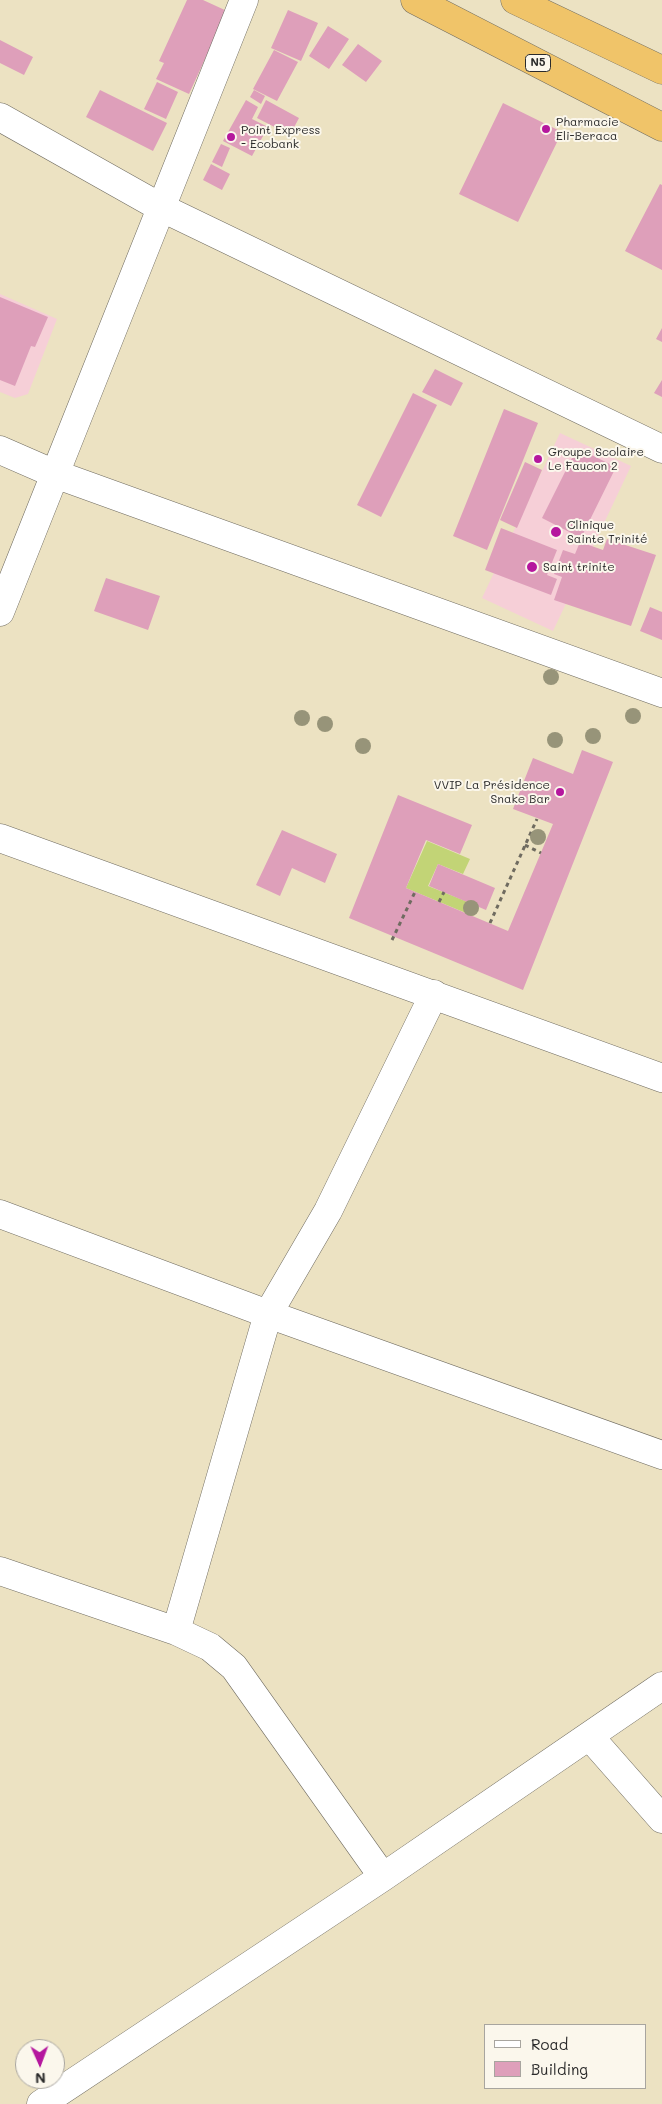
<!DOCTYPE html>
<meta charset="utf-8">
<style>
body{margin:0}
#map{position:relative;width:662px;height:2104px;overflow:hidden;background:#ece2c2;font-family:Mali,sans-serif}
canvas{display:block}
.legend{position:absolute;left:484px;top:2024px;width:162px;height:65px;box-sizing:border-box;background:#fbf7ec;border:1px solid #a8a59f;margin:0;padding:6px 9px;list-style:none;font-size:15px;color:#2b2b2b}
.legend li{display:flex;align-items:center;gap:10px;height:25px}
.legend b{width:25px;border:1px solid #a8a59f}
.north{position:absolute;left:15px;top:2039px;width:50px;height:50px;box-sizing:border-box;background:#fbf7ec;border:1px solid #a8a59f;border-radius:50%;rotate:178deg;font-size:14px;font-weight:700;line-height:20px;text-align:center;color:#2b2b2b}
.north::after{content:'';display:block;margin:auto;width:18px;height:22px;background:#b5179e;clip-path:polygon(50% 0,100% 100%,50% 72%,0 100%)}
</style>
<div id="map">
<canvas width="662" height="2104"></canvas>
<ul class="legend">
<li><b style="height:6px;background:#fff"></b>Road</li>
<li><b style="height:14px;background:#de9fba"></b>Building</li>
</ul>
<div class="north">N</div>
</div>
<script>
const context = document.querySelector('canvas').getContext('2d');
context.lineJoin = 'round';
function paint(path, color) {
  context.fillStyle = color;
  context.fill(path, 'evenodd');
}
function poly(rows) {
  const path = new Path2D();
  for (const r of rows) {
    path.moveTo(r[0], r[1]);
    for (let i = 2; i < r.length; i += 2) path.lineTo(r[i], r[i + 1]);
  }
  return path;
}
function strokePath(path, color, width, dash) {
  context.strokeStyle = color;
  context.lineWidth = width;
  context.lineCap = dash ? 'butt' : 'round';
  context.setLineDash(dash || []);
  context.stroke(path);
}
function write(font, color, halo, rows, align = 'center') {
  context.font = font + ' Mali,sans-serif';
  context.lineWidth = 4;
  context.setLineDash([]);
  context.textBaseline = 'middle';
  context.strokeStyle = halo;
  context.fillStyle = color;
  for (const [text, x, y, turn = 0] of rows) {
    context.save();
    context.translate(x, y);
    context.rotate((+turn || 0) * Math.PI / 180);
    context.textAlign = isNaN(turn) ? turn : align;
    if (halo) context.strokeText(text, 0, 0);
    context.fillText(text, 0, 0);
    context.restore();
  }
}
paint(poly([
 [0,294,57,319,28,394,15,398,0,392],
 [560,433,631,466,553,631,482,598]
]), '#f6cfd7');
paint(poly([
 [427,841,470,859,463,874,438,864,428,886,478,906,473,916,406,888]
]), '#c2d476');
paint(poly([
 [187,0,203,0,227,11,189,94,156,79,164,63,159,61],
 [288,10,318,23,301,61,271,48],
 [328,26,349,39,329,69,309,56],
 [0,40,33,57,24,75,0,63],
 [358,44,382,61,366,82,342,65],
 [274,50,298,62,277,101,253,89],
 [157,82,178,92,166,119,144,109],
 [100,90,167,123,153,151,86,117],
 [254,90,265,96,261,104,250,97],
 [246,100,258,107,252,119,268,127,252,156,223,141],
 [266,100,299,118,290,135,257,118],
 [503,103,562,132,518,222,459,194],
 [221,144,230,148,222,167,212,162],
 [211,164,230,174,222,190,203,180],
 [660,184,662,185,662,270,625,251],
 [0,297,48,317,35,347,31,346,15,386,0,380],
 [662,328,662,342,656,339],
 [435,369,463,383,451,406,422,392],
 [662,380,662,397,654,393],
 [413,393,437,405,381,517,357,505],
 [504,409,538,423,487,550,453,536],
 [577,448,616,467,581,538,542,518],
 [525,462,542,470,517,528,500,520],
 [501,528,557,550,547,575,557,579,551,595,485,570],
 [607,539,656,555,631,626,554,600,562,577,554,574,563,550,575,554,580,542,603,550],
 [106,578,160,596,148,630,94,611],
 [650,607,662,612,662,640,640,631],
 [582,750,613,762,523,990,349,918,398,795,472,825,460,854,426,840,406,888,508,931,553,824,513,809,533,758,573,774],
 [282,830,337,854,325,883,292,868,280,896,256,885],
 [438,864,495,888,486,910,429,886]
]), '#de9fba');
const minor = poly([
 [0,117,160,207,662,449],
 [0,450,55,474,662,693],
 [0,612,244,0],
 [0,838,662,1078],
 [0,1214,268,1314,662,1455],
 [0,1571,176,1631,210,1647,234,1667,383,1877],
 [176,1631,268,1314,328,1211,434,994],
 [590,1737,662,1819],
 [41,2104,383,1877,662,1686]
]);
const highway = poly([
 [415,0,662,127],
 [515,0,662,70]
]);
strokePath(minor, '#6f6b60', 29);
strokePath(highway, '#6f6b60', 29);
strokePath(poly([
 [525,845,541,853],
 [439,902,444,892],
 [490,923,537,819],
 [392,940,415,892]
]), '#6f6b60', 3, [4, 4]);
strokePath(minor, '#fff', 28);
strokePath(highway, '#f0c469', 28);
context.fillStyle = '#979479';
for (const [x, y] of [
 [551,677],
 [633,716],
 [302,718],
 [325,724],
 [593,736],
 [555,740],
 [363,746],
 [538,837],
 [471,908]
]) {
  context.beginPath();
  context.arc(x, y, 8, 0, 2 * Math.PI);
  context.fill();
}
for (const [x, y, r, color] of [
 [546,129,5,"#b5179e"],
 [231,137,5,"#b5179e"],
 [538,459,5,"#b5179e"],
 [556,532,6,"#b5179e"],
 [532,567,6,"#b5179e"],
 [560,792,5,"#b5179e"]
]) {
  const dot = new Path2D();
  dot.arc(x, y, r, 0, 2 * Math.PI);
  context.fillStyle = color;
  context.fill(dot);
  strokePath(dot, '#fbf7ec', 2);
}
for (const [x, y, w] of [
 [538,63,25]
]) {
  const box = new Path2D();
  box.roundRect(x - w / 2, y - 8.5, w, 17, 4);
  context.fillStyle = '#fbf7ec';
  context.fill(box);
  strokePath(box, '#2b2b2b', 1);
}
write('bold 11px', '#2b2b2b', null, [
 ["N5",538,63]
]);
write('12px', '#2b2b2b', '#fbf7ec', [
 ["Pharmacie",556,122],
 ["Eli-Beraca",556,136],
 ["Point Express",241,130],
 ["- Ecobank",241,144],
 ["Groupe Scolaire",548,452],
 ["Le Faucon 2",548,466],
 ["Clinique",567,525],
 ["Sainte Trinité",567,539],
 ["Saint trinite",543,567],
 ["VVIP La Présidence",550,785,"right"],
 ["Snake Bar",550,799,"right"]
], 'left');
</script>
